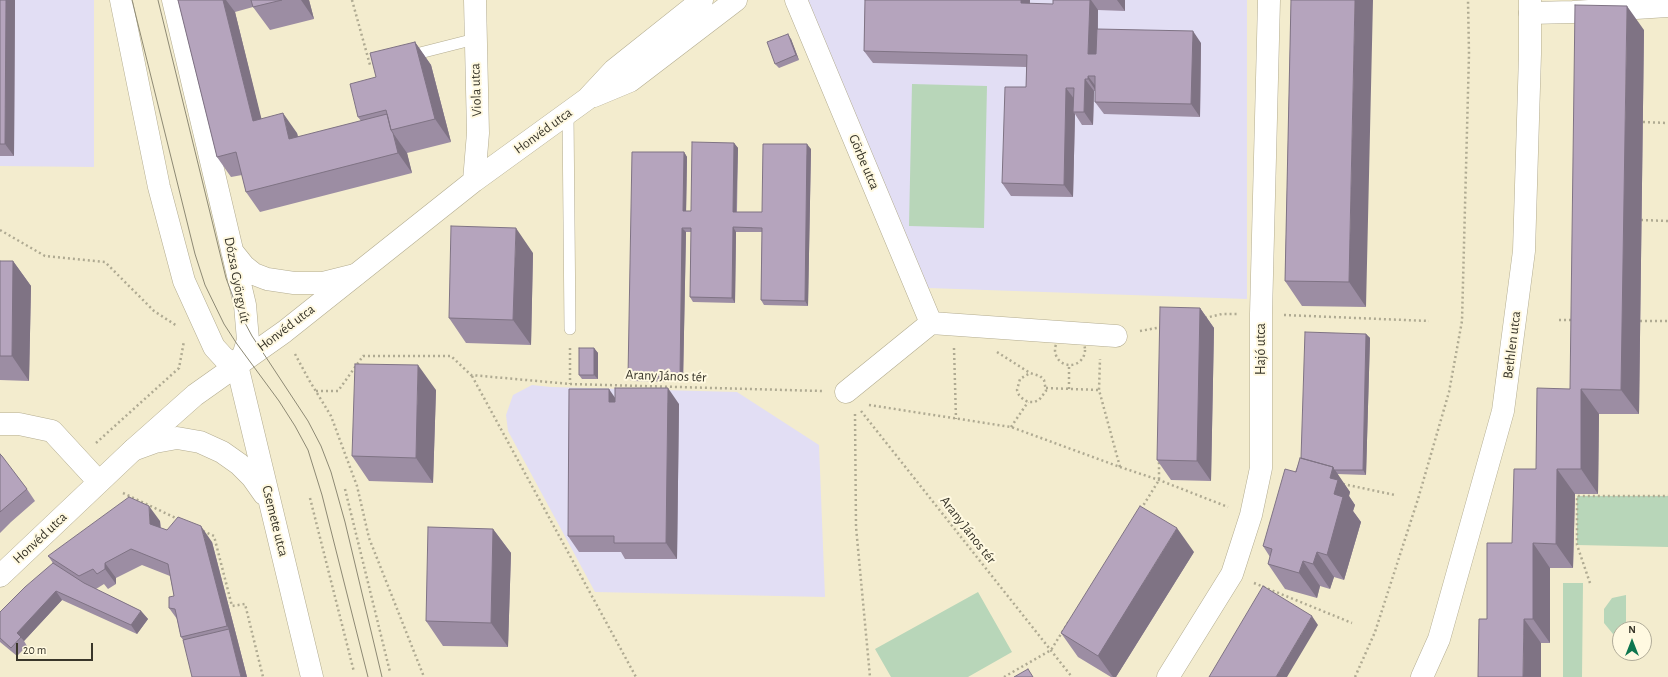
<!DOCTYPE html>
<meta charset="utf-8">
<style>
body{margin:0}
#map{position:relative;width:1668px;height:677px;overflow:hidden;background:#f3ecce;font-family:"Alegreya Sans",sans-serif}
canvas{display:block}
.north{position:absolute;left:1612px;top:621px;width:40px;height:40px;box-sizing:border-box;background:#fff9e1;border:1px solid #b0ab98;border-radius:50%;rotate:0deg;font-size:11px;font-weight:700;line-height:16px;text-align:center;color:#39362a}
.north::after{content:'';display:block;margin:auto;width:14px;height:18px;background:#0e764f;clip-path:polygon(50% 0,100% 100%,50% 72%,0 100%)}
.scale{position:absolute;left:16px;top:643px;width:77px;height:18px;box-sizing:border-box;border:2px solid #39362a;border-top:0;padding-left:5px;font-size:12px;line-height:14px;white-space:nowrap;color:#39362a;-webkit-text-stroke:3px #fff9e1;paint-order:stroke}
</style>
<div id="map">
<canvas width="1668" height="677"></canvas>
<div class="north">N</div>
<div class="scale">20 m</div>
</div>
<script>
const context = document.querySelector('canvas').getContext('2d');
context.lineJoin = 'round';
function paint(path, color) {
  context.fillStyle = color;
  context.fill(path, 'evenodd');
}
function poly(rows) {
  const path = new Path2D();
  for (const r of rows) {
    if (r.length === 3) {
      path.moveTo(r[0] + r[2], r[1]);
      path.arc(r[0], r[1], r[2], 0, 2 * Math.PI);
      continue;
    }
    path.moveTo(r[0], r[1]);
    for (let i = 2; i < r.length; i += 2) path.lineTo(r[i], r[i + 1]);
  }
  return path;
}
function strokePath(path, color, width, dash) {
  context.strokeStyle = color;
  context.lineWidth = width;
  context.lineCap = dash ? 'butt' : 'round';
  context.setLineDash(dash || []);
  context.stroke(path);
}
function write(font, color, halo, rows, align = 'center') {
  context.font = font + ' "Alegreya Sans",sans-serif';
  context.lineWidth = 4;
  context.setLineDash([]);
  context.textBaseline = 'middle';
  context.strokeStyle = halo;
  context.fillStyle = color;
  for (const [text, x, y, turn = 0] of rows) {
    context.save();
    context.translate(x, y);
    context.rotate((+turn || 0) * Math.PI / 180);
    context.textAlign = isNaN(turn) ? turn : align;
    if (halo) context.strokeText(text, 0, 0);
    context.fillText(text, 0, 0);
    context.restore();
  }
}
paint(poly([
 [0,0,94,0,94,167,0,166],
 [805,0,1247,0,1247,299,928,288],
 [532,385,551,387,737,392,819,445,825,597,595,592,508,431,506,415,513,395]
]), '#e2def4');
paint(poly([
 [912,84,987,86,984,228,909,226],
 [1577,496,1668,496,1668,547,1577,545],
 [1563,583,1583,583,1582,677,1563,677],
 [978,592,1012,652,968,677,891,677,875,649],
 [1626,595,1626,629,1620,629,1620,636,1613,634,1604,623,1604,609,1612,598]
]), '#b8d6b9');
const lane = poly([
 [408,56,475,39],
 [568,114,570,329]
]);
const street = poly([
 [796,0,931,323],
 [1530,13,1573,12,1668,6],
 [594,96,630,81,736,0],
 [474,181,478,133,475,0],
 [846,392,931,323,1116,336],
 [0,424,19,424,52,431,99,482],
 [0,576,133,450,195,395,284,332,474,181,587,99,614,70,702,0],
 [1168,677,1232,574,1251,515,1261,468,1261,314,1269,0]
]);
const secondary = poly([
 [121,0,159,187,184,281,214,347,224,358,237,365],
 [173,0,245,305,248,340,244,353,237,365],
 [232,251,244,266,254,274,267,279,294,283,323,283,355,275],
 [237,365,312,677],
 [133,450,155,442,177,438,200,442,222,452,239,464,252,477,264,494],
 [1422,677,1439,639,1503,411,1524,251,1530,54,1530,0]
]);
strokePath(lane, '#b3ac90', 12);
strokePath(street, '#b3ac90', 23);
strokePath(secondary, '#b3ac90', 23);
strokePath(poly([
 [352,0,370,65],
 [1643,122,1668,123],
 [1641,220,1668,221],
 [0,230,45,256,105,262,154,311,177,326],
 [1284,315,1429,321],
 [1205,318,1222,314,1237,314],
 [1559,320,1574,320],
 [1640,321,1668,321],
 [1140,331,1162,327],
 [1070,350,15],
 [570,348,570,384],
 [954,348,956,419],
 [997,352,1030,373,1040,376,1044,380,1046,391,1039,400,1034,402,1028,402,1023,399,1019,395,1017,390,1020,379,1030,373],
 [295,354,309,380,331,416,357,486,369,538,424,677],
 [472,376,636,677],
 [1046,388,1099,390],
 [1069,389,1069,365],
 [316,391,338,391,363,356,451,356,471,375,570,384,822,391],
 [869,405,1011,427,1120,467,1099,390,1100,359],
 [861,411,1072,677],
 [855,414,856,527,870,677],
 [1011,427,1028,402],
 [96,443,179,368,184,341],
 [1120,467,1159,480,1228,507],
 [1343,484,1395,495],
 [345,489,390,672],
 [123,493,180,520],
 [310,498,354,672],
 [1141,509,1159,480,1159,461],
 [203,531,214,536,232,606,245,604,263,677],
 [1254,583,1352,623],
 [1590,583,1577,545,1577,496,1668,496],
 [1004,677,1051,650,1069,621],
 [1355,677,1375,632,1418,499,1449,392,1462,321,1469,54,1468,0]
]), '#afaa92', 2.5, [2, 3]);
strokePath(lane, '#fff', 11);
strokePath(street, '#fff', 22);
strokePath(secondary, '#fff', 22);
strokePath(poly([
 [132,0,195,254,205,285,224,324,237,344,279,401,295,426,308,450,322,495,368,677],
 [158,0,226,278,237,308,252,336,308,421,321,446,331,472,345,522,382,677]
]), '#8d8974', 1);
paint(poly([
 [0,0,15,0,14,156,0,156],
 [178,0,309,0,314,19,270,30,253,7,235,12,261,119,297,133,298,137,361,121,358,117,376,77,415,42,431,65,451,142,407,153,412,173,260,212,246,192,242,175,231,177,217,157],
 [865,0,1030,0,1030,4,1053,4,1053,0,1125,0,1125,11,1098,10,1098,29,1201,43,1200,117,1104,114,1095,102,1095,91,1094,91,1093,125,1082,125,1075,114,1073,197,1011,196,1002,183,1026,87,1026,67,873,63,864,51],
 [1291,0,1366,307,1302,306,1285,281],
 [1644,30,1639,414,1599,414,1598,494,1575,494,1573,568,1550,568,1550,643,1541,643,1487,619,1536,469,1570,389],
 [791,39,799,60,779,68,775,64],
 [734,143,738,148,737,212,762,212,811,149,808,306,764,305,761,300,762,232,736,232,735,303,693,302,690,297,691,232,686,232,683,382,631,381,628,376,684,152,687,157,686,211,691,211],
 [533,253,531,345,466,343,449,318],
 [0,261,13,261,31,286,29,381,0,380],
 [1200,308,1214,328,1211,481,1171,480,1157,460],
 [1366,334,1370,338,1366,475,1337,474,1350,492,1349,496,1355,505,1353,511,1361,522,1344,580,1334,577,1330,589,1320,586,1317,598,1285,589,1268,564,1270,557,1263,546,1301,458],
 [594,348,598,353,598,379,582,379,579,375],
 [436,390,433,483,369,481,352,456],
 [615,398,679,404,677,559,625,559,621,552,579,552,568,536],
 [0,454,27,489,35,501,11,522,0,533],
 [160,521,161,528,167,530,212,542,238,642,247,677,183,640,181,637,177,619,169,608,174,596,170,576,142,565,116,578,116,584,108,589,104,584,96,589,141,611,148,619,137,634,62,600,24,641,27,646,17,656,0,642,0,612,53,563,48,556],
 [493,529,511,553,508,647,443,646,426,621],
 [1194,552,1116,677,1111,677,1078,657,1061,633]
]), '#9c8da3');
paint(poly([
 [6,0,15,0,14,156,5,144],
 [223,0,226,0,235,12,267,141,253,121],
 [301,0,309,0,314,19],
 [1021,0,1030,0,1029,16,1021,3],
 [1090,0,1091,0,1098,10,1097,67,1088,54],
 [1117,0,1125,0,1125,11],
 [1355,0,1373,0,1366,307,1349,282],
 [1627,6,1644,30,1639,414,1621,390],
 [1193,31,1201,43,1200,117,1191,104],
 [788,34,791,39,799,60,796,55],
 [415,42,431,65,451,142,435,119],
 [1088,76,1097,88,1096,91,1088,79],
 [1085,79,1094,91,1093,125,1084,112],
 [1066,88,1075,100,1073,112,1075,114,1073,197,1064,185],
 [283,113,297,133,303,159,289,139],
 [393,133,407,153,412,173,398,153],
 [734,143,738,148,736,216,733,212],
 [807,144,811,149,808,306,805,301],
 [684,152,687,157,686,216,683,211],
 [733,227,736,232,735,303,732,298],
 [516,228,533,253,531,345,513,320],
 [682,228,686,232,683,382,680,377],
 [13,261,31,286,29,381,12,356],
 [1200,308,1214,328,1211,481,1197,461],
 [1366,334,1370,338,1366,475,1363,470],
 [594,348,598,353,598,379,594,375],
 [418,365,436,390,433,483,416,458],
 [668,388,679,404,677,559,666,543],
 [609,389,620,405,609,402],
 [1581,389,1599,414,1598,494,1581,469],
 [1333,467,1350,492,1349,496,1355,505,1353,511,1361,522,1344,580,1327,555,1334,494,1330,478],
 [1557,469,1575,494,1573,568,1556,544],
 [149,506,160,521,161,540,150,524],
 [201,526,212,542,238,642,227,626],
 [1177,528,1194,552,1116,677,1113,677,1098,656],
 [493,529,511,553,508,647,491,623],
 [1533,543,1550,568,1550,643,1533,619],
 [1317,552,1334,577,1330,589,1313,564],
 [1303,561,1320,586,1317,598,1299,573],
 [105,563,116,578,116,584,105,569],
 [56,591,62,600,24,641,17,633],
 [141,611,148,619,137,634,131,625],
 [1312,616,1318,625,1287,677,1276,677],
 [1524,619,1541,643,1541,677,1523,677],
 [229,629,238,642,247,677,241,677]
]), '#7f7384');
const building = poly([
 [0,0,6,0,5,144,0,144,0,0],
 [178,0,223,0,253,121,283,113,289,139,387,114,391,130,393,133,398,153,246,192,236,152,217,157,178,0],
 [251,0,282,0,253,7,251,0],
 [865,0,1021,0,1021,3,1053,4,1053,0,1090,0,1088,54,1096,54,1097,29,1193,31,1191,104,1095,102,1095,76,1088,76,1088,79,1085,79,1084,112,1073,112,1074,88,1066,88,1064,185,1002,183,1005,87,1026,87,1027,55,864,51,865,0],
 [1291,0,1355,0,1349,282,1285,281,1291,0],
 [1575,5,1627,6,1621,390,1581,389,1581,469,1557,469,1556,544,1533,543,1533,619,1524,619,1523,677,1478,677,1479,619,1487,619,1487,543,1512,543,1514,469,1536,469,1537,388,1570,389,1575,5],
 [788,34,796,55,775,64,767,42,788,34],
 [415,42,435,119,391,130,386,110,358,117,350,84,376,77,370,53,415,42],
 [692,142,734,143,733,212,762,212,763,144,807,144,805,301,761,300,762,228,733,227,732,298,690,297,691,228,682,228,680,377,628,376,632,152,684,152,683,211,691,211,692,142],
 [451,226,516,228,513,320,449,318,451,226],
 [0,261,13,261,12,356,0,356,0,261],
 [1160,307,1200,308,1197,461,1157,460,1160,307],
 [1305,332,1366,334,1363,470,1334,470,1333,467,1301,458,1305,332],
 [579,348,594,348,594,375,579,375,579,348],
 [355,364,418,365,416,458,352,456,355,364],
 [615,388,668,388,666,543,614,543,614,536,568,536,569,389,609,389,609,402,615,402,615,388],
 [0,454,2,456,27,489,0,512,0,454],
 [1300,458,1333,467,1330,478,1338,480,1334,494,1343,497,1327,555,1317,552,1313,564,1303,561,1299,573,1268,564,1272,549,1263,546,1285,469,1296,472,1300,458],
 [129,497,149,506,150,524,167,530,178,517,201,526,227,626,181,637,175,609,169,608,169,597,174,596,168,564,131,549,105,563,105,569,97,574,93,569,79,576,48,556,129,497],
 [1140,506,1177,528,1098,656,1061,633,1140,506],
 [428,527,493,529,491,623,426,621,428,527],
 [53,563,84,583,141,611,131,625,56,591,17,633,21,637,11,648,0,638,0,612,25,587,53,563],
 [1263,586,1312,616,1276,677,1209,677,1263,586],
 [229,629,241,677,192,677,183,640,229,629],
 [1028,669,1033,677,1014,677,1028,669]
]);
paint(building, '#b5a4bd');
strokePath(building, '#7f7384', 1);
write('14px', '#39362a', '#fff9e1', [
 ["Viola utca",476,90,-92],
 ["Honvéd utca",543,131,-36],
 ["Görbe utca",864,162,67],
 ["Dózsa György út",237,280,79],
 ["Honvéd utca",286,328,-37],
 ["Bethlen utca",1512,345,-83],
 ["Hajó utca",1261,349,-90],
 ["Arany János tér",666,376,2],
 ["Csemete utca",275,521,76],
 ["Arany János tér",968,530,52],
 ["Honvéd utca",40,538,-43]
]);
</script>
